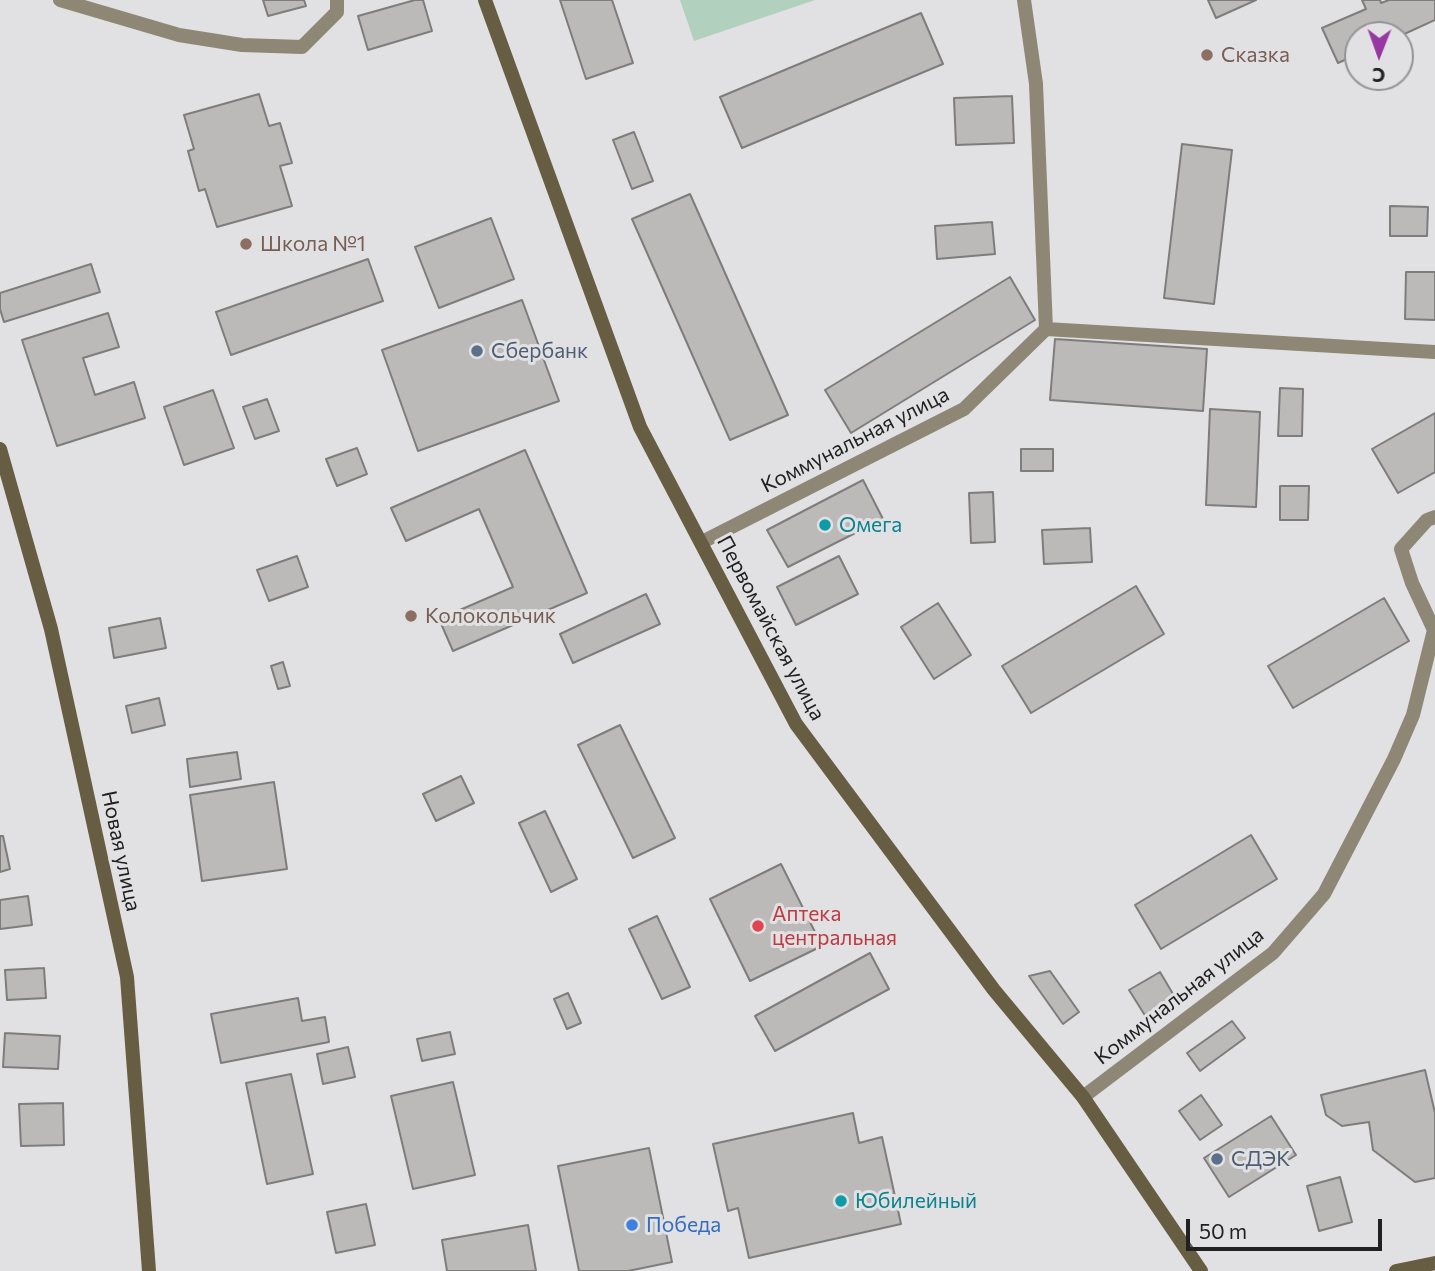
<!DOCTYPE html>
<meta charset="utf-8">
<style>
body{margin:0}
#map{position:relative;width:1435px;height:1271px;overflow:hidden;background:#e1e1e3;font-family:Commissioner,sans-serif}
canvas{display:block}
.north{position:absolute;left:1344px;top:21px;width:70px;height:70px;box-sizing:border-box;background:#e1e1e3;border:2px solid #949496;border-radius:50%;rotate:181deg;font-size:19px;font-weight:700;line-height:28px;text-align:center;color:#212122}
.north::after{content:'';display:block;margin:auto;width:24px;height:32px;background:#9839a2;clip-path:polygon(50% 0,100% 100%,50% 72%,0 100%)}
.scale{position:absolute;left:1186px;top:1219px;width:196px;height:32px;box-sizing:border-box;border:4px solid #212122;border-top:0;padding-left:9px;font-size:21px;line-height:24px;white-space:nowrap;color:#212122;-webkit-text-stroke:5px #e1e1e3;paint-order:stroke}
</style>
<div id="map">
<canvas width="1435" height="1271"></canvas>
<div class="north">С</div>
<div class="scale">50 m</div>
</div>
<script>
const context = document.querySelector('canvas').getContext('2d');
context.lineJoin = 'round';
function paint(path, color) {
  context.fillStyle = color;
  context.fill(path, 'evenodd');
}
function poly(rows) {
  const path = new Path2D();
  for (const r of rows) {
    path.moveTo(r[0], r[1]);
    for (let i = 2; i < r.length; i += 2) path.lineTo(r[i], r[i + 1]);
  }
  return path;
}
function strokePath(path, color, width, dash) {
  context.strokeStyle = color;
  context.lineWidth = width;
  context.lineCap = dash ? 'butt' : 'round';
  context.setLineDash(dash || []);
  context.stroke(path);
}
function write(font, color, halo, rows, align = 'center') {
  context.font = font + ' Commissioner,sans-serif';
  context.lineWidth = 6;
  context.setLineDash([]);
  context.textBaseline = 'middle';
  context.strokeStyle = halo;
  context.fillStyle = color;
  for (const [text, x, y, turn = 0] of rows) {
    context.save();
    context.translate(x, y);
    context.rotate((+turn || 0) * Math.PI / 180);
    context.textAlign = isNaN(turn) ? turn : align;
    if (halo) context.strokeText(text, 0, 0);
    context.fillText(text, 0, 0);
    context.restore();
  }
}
paint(poly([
 [680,0,815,0,694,41]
]), '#b1d1be');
const building = poly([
 [263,0,304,0,306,6,268,16,263,0],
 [415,0,423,0,432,31,368,50,358,16,415,0],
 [560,0,612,0,633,63,586,79,560,0],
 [1208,0,1256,0,1216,18,1208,0],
 [1362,0,1380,0,1381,3,1389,0,1435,0,1435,20,1400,36,1358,35,1358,54,1338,63,1322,28,1366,9,1362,0],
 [921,13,943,64,742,148,720,97,921,13],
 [259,94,269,126,280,123,292,163,280,166,292,206,217,227,205,189,199,191,188,151,194,149,184,115,259,94],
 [1012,96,1014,143,956,145,954,98,1012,96],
 [634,132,653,181,632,189,613,140,634,132],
 [1182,144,1232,150,1214,304,1164,298,1182,144],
 [690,194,788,415,730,440,632,219,690,194],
 [1390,206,1428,207,1427,236,1390,236,1390,206],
 [491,218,514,279,439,308,415,247,491,218],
 [992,222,995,254,937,259,935,226,992,222],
 [368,259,383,301,231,355,216,312,368,259],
 [91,264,100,292,4,322,0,309,0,293,91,264],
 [1406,272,1435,272,1435,320,1405,319,1406,272],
 [1010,277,1035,320,851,433,825,390,1010,277],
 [522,300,559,401,418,451,382,350,522,300],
 [108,313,119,347,83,358,95,395,134,382,145,418,57,446,22,340,108,313],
 [1055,339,1207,349,1203,411,1050,400,1055,339],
 [1280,388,1303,389,1302,436,1278,436,1280,388],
 [213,390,234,448,184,465,164,407,213,390],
 [267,399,279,431,255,439,243,407,267,399],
 [1210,409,1260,412,1256,507,1206,505,1210,409],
 [1435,413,1435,472,1398,493,1372,449,1435,413],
 [357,448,367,474,337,486,326,459,357,448],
 [1021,449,1053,449,1053,471,1021,471,1021,449],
 [525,450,587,593,453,651,439,619,513,587,479,509,406,541,391,508,525,450],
 [863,480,883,519,788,567,767,530,863,480],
 [1280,486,1309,486,1308,520,1280,520,1280,486],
 [993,492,995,542,971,543,969,493,993,492],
 [1090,528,1092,562,1044,564,1042,530,1090,528],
 [297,556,308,587,269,601,257,570,297,556],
 [839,556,858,594,796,625,777,587,839,556],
 [1136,586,1164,634,1031,713,1002,666,1136,586],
 [646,594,660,624,573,663,560,634,646,594],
 [1384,598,1409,641,1293,708,1268,666,1384,598],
 [938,603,971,655,934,679,901,627,938,603],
 [160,618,166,648,114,658,109,628,160,618],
 [283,662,290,686,278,689,271,666,283,662],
 [159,698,165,725,132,733,126,706,159,698],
 [620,725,675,838,633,858,578,745,620,725],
 [237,752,241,779,190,787,187,759,237,752],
 [461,776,474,803,436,821,423,794,461,776],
 [274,782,287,869,202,881,190,795,274,782],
 [545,811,577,879,551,892,519,823,545,811],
 [1251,835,1277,879,1161,949,1135,905,1251,835],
 [0,836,3,836,10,869,0,872,0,836],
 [781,864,822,946,750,981,710,899,781,864],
 [28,896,32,925,0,929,0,900,28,896],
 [657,916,690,987,662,999,629,929,657,916],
 [870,953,889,989,775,1051,755,1016,870,953],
 [44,968,46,998,7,1000,5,970,44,968],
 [1050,971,1079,1012,1063,1024,1029,976,1050,971],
 [1160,972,1176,999,1146,1017,1129,990,1160,972],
 [568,993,581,1023,567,1029,554,999,568,993],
 [298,998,302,1021,325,1017,329,1042,221,1063,211,1014,298,998],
 [1232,1021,1245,1038,1200,1071,1187,1053,1232,1021],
 [450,1032,455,1054,422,1061,417,1039,450,1032],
 [5,1033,60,1036,58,1069,3,1067,5,1033],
 [348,1047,355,1077,323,1084,317,1054,348,1047],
 [1425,1070,1435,1113,1435,1178,1415,1182,1373,1150,1369,1122,1342,1126,1326,1115,1321,1095,1425,1070],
 [291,1074,313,1174,267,1184,246,1083,291,1074],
 [453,1082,475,1175,413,1189,391,1096,453,1082],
 [1201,1095,1222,1125,1200,1140,1179,1111,1201,1095],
 [63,1103,64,1145,21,1146,19,1104,63,1103],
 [853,1113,859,1143,882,1137,901,1224,749,1258,738,1208,728,1211,713,1144,853,1113],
 [1271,1116,1296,1155,1229,1197,1204,1158,1271,1116],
 [649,1148,672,1262,628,1271,579,1271,558,1166,649,1148],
 [1340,1177,1352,1222,1319,1231,1307,1186,1340,1177],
 [366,1204,375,1245,336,1253,327,1212,366,1204],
 [528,1225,536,1271,447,1271,442,1240,528,1225]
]);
paint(building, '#bcbab8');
strokePath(building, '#7f7d7b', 2);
strokePath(poly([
 [60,0,179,35,242,45,302,47,337,12,337,0],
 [1046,329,1435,352],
 [702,542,964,409,1046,329,1036,84,1024,0],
 [1083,1097,1273,953,1324,894,1394,759,1413,715,1434,630,1412,583,1401,549,1427,520,1435,517]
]), '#8f8776', 14);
strokePath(poly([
 [485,0,640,427,796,724,994,990,1083,1097,1201,1271],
 [0,449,51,629,127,977,149,1271],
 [1396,1271,1435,1263]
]), '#675d43', 14);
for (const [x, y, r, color] of [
 [1207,55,7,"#8d6e63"],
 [246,244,7,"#8d6e63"],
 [477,351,7,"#5c6f8a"],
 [825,525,7,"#0f9aa8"],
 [411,616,7,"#8d6e63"],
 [758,926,7,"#e0444e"],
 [1217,1159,7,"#5c6f8a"],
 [841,1201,7,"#0f9aa8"],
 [632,1225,7,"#3f7fe0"]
]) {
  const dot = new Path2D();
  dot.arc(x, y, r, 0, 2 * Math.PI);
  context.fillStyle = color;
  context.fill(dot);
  strokePath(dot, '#e1e1e3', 2.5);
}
write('21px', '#785e54', '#e1e1e3', [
 ["Сказка",1221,55],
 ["Школа №1",260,244],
 ["Колокольчик",425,616]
], 'left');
write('21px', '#4e5e75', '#e1e1e3', [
 ["Сбербанк",491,351],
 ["СДЭК",1231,1159]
], 'left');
write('21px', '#212122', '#e1e1e3', [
 ["Коммунальная улица",855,440,-27],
 ["Первомайская улица",771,628,62],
 ["Новая улица",121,851,78],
 ["Коммунальная улица",1179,996,-38]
]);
write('21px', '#0d838f', '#e1e1e3', [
 ["Омега",839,525],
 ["Юбилейный",855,1201]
], 'left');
write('21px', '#be3a42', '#e1e1e3', [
 ["Аптека",772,914],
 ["центральная",772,938]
], 'left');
write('21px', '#366cbe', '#e1e1e3', [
 ["Победа",646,1225]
], 'left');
</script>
